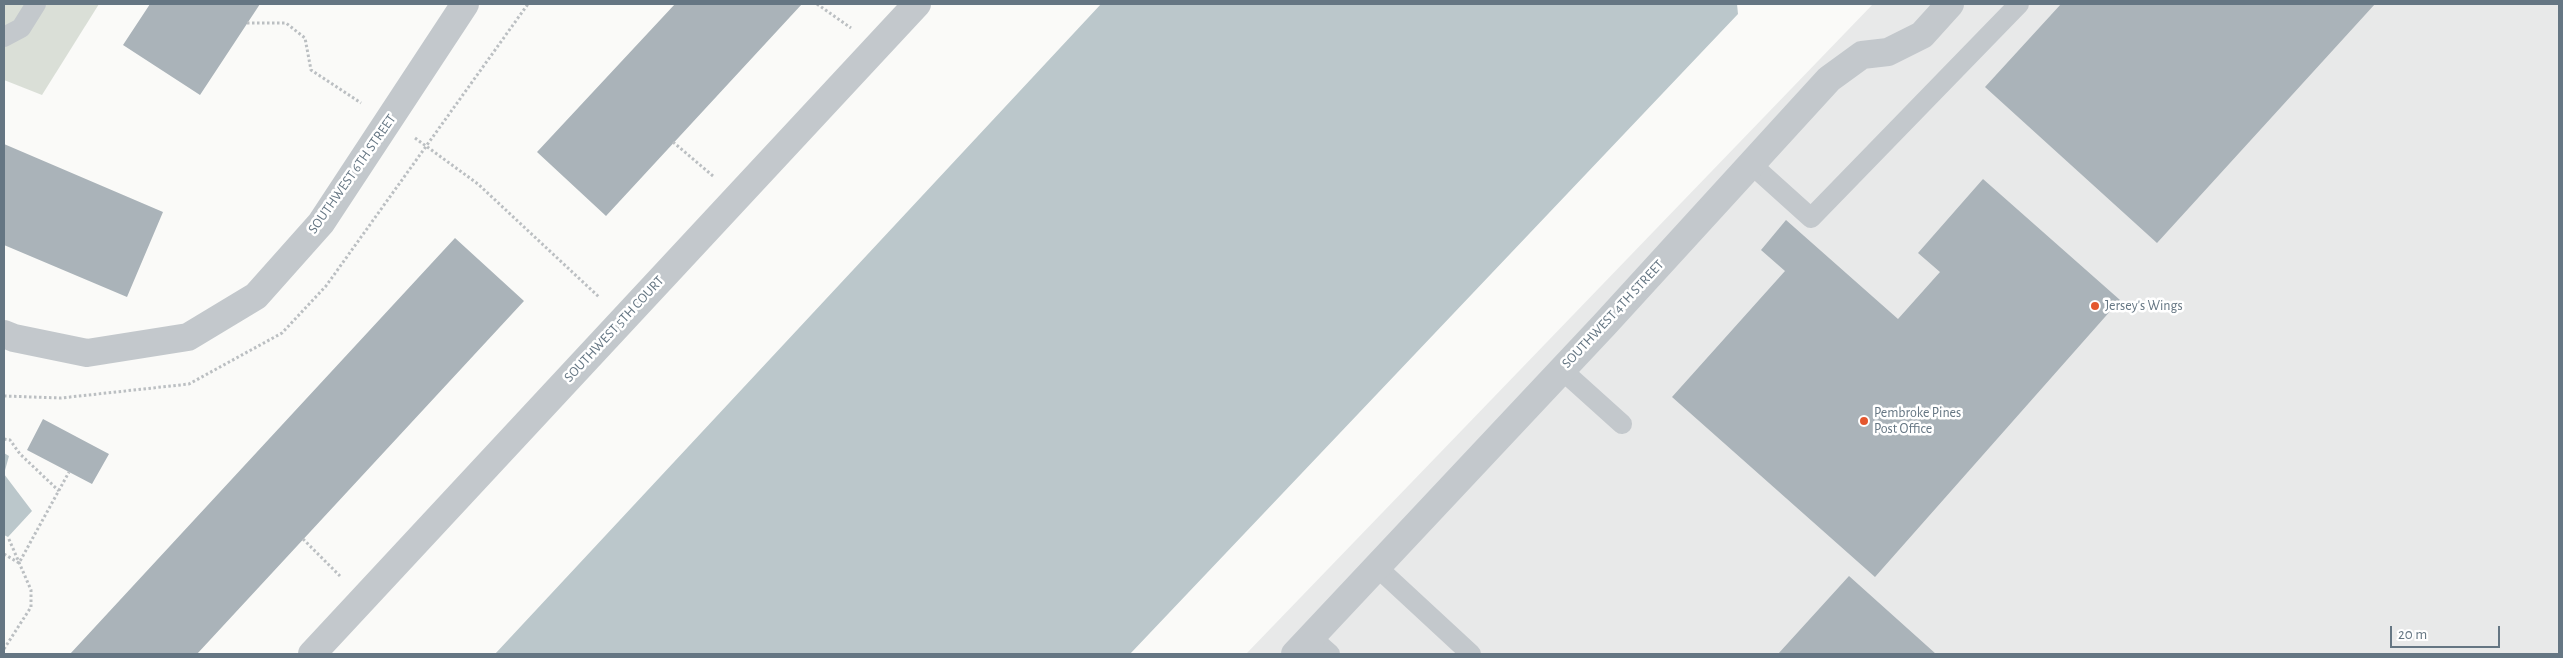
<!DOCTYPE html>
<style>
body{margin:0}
#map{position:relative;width:2563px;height:658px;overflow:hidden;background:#fafaf8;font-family:"Alegreya Sans",sans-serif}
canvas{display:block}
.frame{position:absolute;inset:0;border:5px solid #657683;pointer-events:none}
.scale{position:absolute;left:2390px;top:626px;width:110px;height:22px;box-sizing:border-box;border:2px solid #657683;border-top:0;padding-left:6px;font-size:15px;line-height:18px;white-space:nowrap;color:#657683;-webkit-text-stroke:4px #fff;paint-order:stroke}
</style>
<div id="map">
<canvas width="2563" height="658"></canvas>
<div class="frame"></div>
<div class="scale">20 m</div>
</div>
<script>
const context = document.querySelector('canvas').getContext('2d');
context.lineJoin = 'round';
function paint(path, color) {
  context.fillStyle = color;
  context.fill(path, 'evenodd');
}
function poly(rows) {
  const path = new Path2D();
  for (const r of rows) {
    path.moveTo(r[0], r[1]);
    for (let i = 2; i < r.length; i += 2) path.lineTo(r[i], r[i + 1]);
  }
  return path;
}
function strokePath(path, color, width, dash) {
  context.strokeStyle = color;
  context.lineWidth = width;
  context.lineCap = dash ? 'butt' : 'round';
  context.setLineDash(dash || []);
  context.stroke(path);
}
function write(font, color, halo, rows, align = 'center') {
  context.font = font + ' "Alegreya Sans",sans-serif';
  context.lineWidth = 5;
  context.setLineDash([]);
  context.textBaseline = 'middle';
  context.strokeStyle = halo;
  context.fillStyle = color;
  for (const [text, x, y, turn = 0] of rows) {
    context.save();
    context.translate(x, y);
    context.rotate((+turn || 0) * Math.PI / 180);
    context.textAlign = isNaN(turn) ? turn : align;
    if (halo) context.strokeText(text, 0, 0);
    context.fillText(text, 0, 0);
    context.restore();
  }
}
paint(poly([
 [1873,4,2559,4,2559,654,1246,654]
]), '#e8e9e9');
paint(poly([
 [4,4,99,4,42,95,4,80]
]), '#dadfd7');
paint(poly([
 [1101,4,1737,4,1738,14,1130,654,495,654],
 [4,453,9,456,4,474,32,511,8,537,4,535]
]), '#bbc7cb');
paint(poly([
 [150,4,260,4,200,95,123,45],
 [675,4,802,4,606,216,537,152],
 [2061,4,2375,4,2157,243,1985,87],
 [4,144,163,212,127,297,4,245],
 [1983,179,2120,300,1875,577,1672,397,1785,271,1761,250,1786,220,1898,319,1940,272,1918,253],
 [455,238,524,301,197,654,70,654],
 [43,419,109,454,92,484,27,450],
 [1849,576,1936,654,1778,654]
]), '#aab3b9');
strokePath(poly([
 [817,4,851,28],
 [247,23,286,23,305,38,311,70,361,103],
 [415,138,478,184,599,297],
 [673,142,713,176],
 [4,396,61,398,189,384,282,333,326,286,528,4],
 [4,439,10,440,20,454,59,491],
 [303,539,340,576],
 [4,554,19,563,69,472],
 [4,649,31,607,31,590,8,537]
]), '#bbbfc2', 3, [2.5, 2.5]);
strokePath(poly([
 [4,37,21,28,36,4],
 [1751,164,1811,218,2019,4],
 [1562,370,1622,424],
 [1378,568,1471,654],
 [1312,638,1330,654]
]), '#c3c8cc', 20);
strokePath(poly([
 [4,334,14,338,87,353,188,337,256,296,321,223,465,4],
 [312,654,917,4],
 [1295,654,1605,324,1829,79,1862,55,1888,52,1922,35,1950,4]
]), '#c3c8cc', 28);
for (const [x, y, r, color] of [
 [2095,306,5,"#e4572e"],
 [1864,421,5,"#e4572e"]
]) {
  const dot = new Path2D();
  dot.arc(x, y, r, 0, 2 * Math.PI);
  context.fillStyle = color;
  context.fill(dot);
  strokePath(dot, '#fff', 2);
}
write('14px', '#657683', '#fff', [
 ["SOUTHWEST 6TH STREET",352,174,-55],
 ["SOUTHWEST 4TH STREET",1613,314,-47],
 ["SOUTHWEST 5TH COURT",614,329,-47]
]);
write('14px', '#657683', '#fff', [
 ["Jersey's Wings",2105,306],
 ["Pembroke Pines",1874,413],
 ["Post Office",1874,429]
], 'left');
</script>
